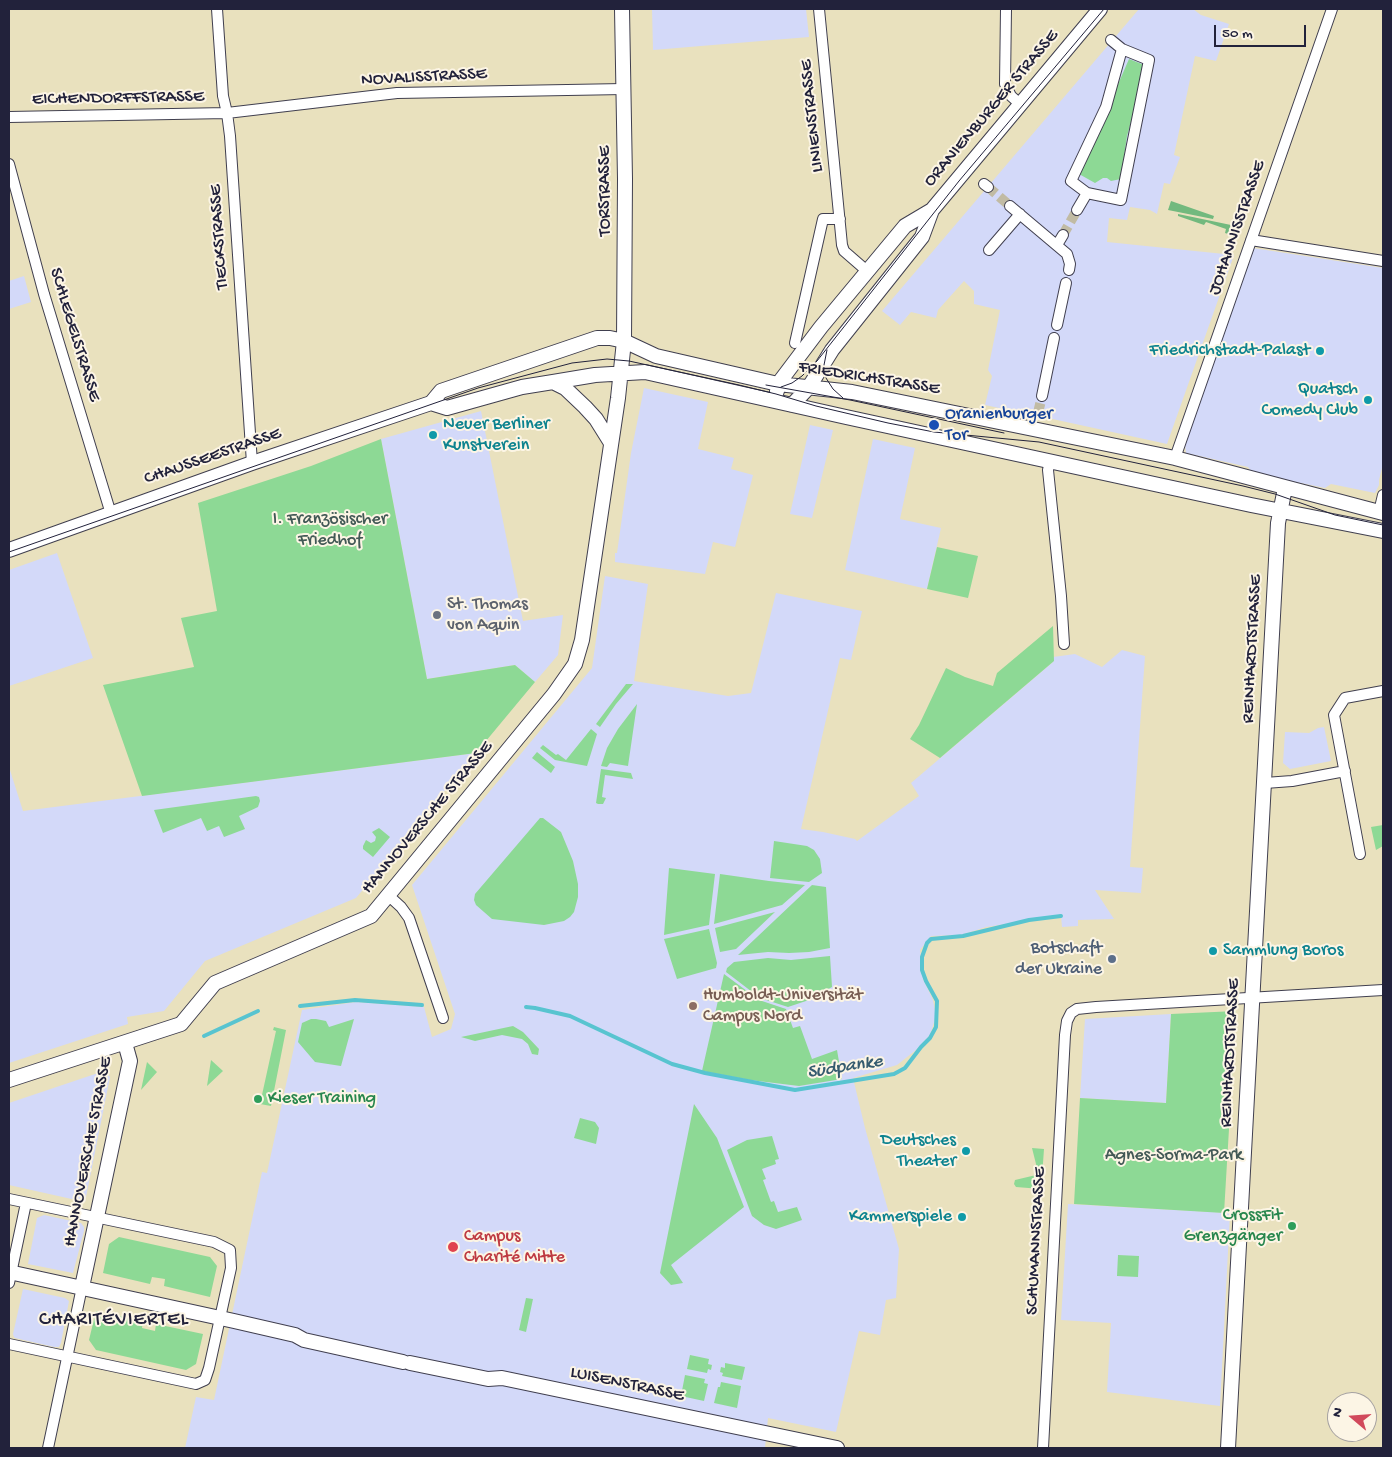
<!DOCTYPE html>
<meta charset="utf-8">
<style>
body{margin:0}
#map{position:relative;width:1392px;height:1457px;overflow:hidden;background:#e9e1be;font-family:"Gochi Hand",sans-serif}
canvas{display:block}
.frame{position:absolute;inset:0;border:10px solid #22223b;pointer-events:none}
.north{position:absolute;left:1327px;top:1392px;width:50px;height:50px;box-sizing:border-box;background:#fcf5e5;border:1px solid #a5a1a1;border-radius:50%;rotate:288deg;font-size:14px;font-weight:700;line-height:20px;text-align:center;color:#22223b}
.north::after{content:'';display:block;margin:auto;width:18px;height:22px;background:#d1495b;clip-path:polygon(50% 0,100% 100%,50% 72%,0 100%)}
.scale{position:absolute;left:1214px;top:25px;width:92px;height:22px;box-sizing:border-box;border:2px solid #22223b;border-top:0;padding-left:6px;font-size:15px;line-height:18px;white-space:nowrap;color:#22223b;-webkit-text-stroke:4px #fcf5e5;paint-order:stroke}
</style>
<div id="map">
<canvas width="1392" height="1457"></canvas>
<div class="frame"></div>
<div class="north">N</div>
<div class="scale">50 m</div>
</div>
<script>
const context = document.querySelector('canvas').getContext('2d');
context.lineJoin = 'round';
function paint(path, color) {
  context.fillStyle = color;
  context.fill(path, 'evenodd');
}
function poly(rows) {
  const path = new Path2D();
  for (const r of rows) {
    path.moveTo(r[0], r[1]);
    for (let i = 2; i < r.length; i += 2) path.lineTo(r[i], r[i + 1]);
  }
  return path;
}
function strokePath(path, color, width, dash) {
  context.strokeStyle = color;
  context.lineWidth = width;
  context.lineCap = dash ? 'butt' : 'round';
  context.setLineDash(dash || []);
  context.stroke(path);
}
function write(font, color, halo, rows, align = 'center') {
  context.font = font + ' "Gochi Hand",sans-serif';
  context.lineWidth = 4;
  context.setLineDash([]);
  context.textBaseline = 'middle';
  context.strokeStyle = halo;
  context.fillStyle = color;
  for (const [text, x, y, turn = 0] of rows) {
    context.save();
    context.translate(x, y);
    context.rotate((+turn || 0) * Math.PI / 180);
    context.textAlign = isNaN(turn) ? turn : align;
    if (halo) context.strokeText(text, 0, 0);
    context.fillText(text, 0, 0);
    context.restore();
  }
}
paint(poly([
 [652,9,806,9,809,37,653,50],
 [1139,9,1193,9,1201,15,1229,24,1216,61,1195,56,1174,155,1180,157,1170,184,1164,183,1157,214,1150,210,1130,207,1127,220,1109,218,1107,242,1234,255,1167,444,1048,418,1048,415,1028,411,1027,414,985,405,992,376,988,370,1000,310,974,304,974,291,964,281,938,310,936,318,911,312,900,325,882,311],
 [1253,248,1383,268,1383,464,1379,480,1379,485,1375,493,1331,484,1325,488,1252,473,1248,467,1186,453,1185,445],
 [24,276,31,302,9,309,9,281],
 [644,388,708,402,698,449,734,458,731,469,753,475,735,547,713,542,705,574,615,562,615,553,617,553,631,453],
 [481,411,523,621,563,615,558,655,535,682,515,665,427,679,381,439],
 [810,425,833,430,812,518,790,514],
 [873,439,915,448,900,519,941,528,927,589,845,570],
 [57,553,93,658,9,686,9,570],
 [605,576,648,584,634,681,728,696,751,693,776,593,862,611,851,660,840,658,801,829,823,832,855,839,857,841,919,796,911,783,1053,662,1053,657,1075,654,1102,667,1122,650,1145,656,1130,867,1143,868,1141,893,1095,890,1114,919,1078,920,1078,926,1062,927,1061,916,986,927,961,935,931,936,920,950,923,979,933,1000,936,1016,930,1035,916,1050,897,1065,853,1078,865,1128,899,1249,896,1298,886,1300,880,1335,859,1331,836,1432,768,1418,765,1448,185,1448,196,1397,214,1400,262,1172,267,1173,302,1010,356,1002,424,1007,432,1037,451,1029,455,1014,412,885,592,668],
 [1324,727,1331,761,1290,769,1283,763,1285,732,1309,733,1318,728],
 [476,753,356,898,205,961,164,1011,127,1017,128,1024,9,1063,9,767,23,811],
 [1171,1014,1166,1103,1080,1098,1085,1019],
 [104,1071,110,1077,85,1202,9,1185,9,1103],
 [1068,1204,1230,1213,1220,1406,1107,1392,1111,1323,1061,1320],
 [44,1215,81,1223,84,1227,84,1231,73,1273,28,1264,37,1218],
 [23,1289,65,1298,69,1301,61,1343,59,1347,54,1347,15,1338,14,1337,13,1334]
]), '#d3d9f9');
paint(poly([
 [1129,59,1147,66,1127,136,1121,179,1111,181,1107,178,1103,178,1095,183,1079,174],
 [381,439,427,679,515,665,535,682,476,753,142,796,103,685,194,667,181,618,217,611,198,503,311,466],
 [937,547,978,556,968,598,927,589],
 [1053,626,1054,661,940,758,910,739,919,725,946,668,965,677,993,686,997,673],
 [626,684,633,684,616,704,600,727,596,724],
 [637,704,628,766,610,763,607,767,601,766,607,748,618,729],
 [591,729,597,734,587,766,555,760,540,748,543,745,556,755,558,754,566,760],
 [537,752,555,767,551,773,532,758],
 [601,769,631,773,633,779,605,775,602,797,606,798,603,804,598,804,596,803],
 [256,796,259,797,260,801,258,807,239,816,245,829,224,837,219,826,207,831,201,818,163,833,154,810],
 [540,818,543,818,561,832,573,861,578,884,578,897,574,912,570,917,564,921,544,925,492,919,476,905,474,900,475,894],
 [1383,825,1383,846,1376,850,1371,827],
 [379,828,390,837,373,857,363,849,363,846,366,840,371,843,375,841,376,837,372,832],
 [774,841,807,846,814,850,820,859,822,873,809,882,770,878],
 [669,868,715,874,709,925,664,935],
 [720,874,769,881,805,885,782,905,714,924],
 [812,885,826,887,830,948,809,952,789,953,768,952,738,955],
 [775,912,736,949,720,952,715,928],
 [709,929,717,963,716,968,677,979,664,939],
 [830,956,832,987,806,1001,788,1007,760,998,726,972,727,968,734,962,768,958,791,960],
 [724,974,759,1000,786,1009,793,1028,800,1026,812,1059,837,1050,842,1079,799,1086,750,1080,702,1071],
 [1236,1011,1224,1213,1074,1204,1080,1098,1166,1103,1171,1014],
 [311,1019,316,1019,326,1021,329,1027,354,1019,341,1066,315,1062,298,1042,302,1023],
 [513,1026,523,1032,539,1049,538,1055,532,1054,528,1044,522,1039,502,1035,475,1041,461,1037],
 [274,1027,286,1030,271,1106,260,1104,276,1031,273,1030],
 [211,1060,223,1071,207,1086],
 [147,1062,157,1072,141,1090],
 [694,1104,717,1138,744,1207,671,1265,683,1283,671,1285,660,1273],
 [580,1118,595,1122,599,1128,596,1144,574,1138],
 [772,1136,779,1159,775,1160,776,1164,762,1169,766,1179,763,1180,771,1202,774,1201,778,1212,797,1207,802,1220,776,1229,764,1225,752,1216,727,1150,747,1140],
 [1032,1148,1044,1149,1042,1177,1038,1172],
 [1036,1175,1042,1180,1041,1189,1016,1187,1014,1184,1015,1180],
 [119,1237,210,1257,217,1266,210,1297,164,1286,165,1279,152,1277,150,1284,103,1273,109,1244],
 [1118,1255,1139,1256,1138,1277,1117,1276],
 [526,1298,533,1299,526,1332,519,1330],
 [96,1311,143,1321,142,1328,155,1331,156,1324,203,1334,196,1364,186,1370,96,1350,89,1340],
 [690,1355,709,1359,708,1364,712,1365,711,1370,708,1369,707,1373,687,1369],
 [725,1363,745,1367,742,1380,722,1376,723,1373,720,1372,721,1367,725,1368],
 [685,1375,705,1379,704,1383,708,1384,704,1401,681,1396],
 [721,1382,741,1386,737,1408,714,1403,718,1387,720,1387]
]), '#8dd995');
paint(poly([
 [1171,201,1214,216,1213,219,1168,210],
 [1178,214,1231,225,1228,234,1225,233,1226,229,1206,222,1204,225,1178,216]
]), '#72b97e');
strokePath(poly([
 [300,1006,355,1000,422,1005],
 [526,1007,535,1008,570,1016,672,1064,705,1073,795,1090,894,1074,905,1068,921,1047,930,1038,936,1027,937,1001,926,981,922,970,922,957,927,943,931,939,963,936,1029,920,1061,916],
 [204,1036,258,1011]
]), '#58c4d0', 4);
strokePath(poly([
 [988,187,1010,206],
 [1063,235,1077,210],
 [1038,413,1042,396]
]), '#c1bba4', 10, [10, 5]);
const street = poly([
 [217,9,223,96,227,113,230,136,252,463],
 [819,9,842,245,844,251,867,271],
 [1006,9,1005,84,1011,96,1020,104],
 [9,117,227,113,397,93,624,89],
 [9,164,44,294,111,514],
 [984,184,988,187],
 [1087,193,1071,181,1106,107,1122,49],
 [1010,206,1067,254,1070,264,1069,270],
 [1077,210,1087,193,1121,200,1149,60,1122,49,1111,40],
 [1251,240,1383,261],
 [1057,245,1063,235],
 [989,250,1020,214],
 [1057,325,1066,283],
 [795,343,823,219,840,219],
 [1042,396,1054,338],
 [1175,458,1332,9],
 [1050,461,1048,470,1061,596,1064,644],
 [1379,512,1383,495],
 [1265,783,1292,781,1345,771],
 [1360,854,1334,715,1345,698,1383,691],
 [389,896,401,907,409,918,443,1018],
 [9,1199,214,1242,230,1250,231,1268,209,1368,205,1380,196,1384,9,1344],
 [9,1283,26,1203],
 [48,1448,82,1287],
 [1043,1448,1065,1035,1067,1021,1071,1013,1077,1009,1096,1007,1383,990]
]);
const secondary = poly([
 [553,382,565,388,585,407,596,419,611,443],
 [777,391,778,384,821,327,905,226,932,210,1100,9],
 [431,403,447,408,522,387,553,382,595,375,645,372,846,417,1251,505,1383,531],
 [792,405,809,387,832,350,922,237,932,210],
 [9,550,252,463,431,403,441,391,597,338,610,338,624,341,656,356,778,384,852,392,1175,458,1383,513],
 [9,1080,181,1024,215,983,371,916,554,694,575,664,582,640,618,398,624,341,625,179,622,9],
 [9,1272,234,1321,295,1335,304,1340,403,1362],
 [82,1287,130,1061,125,1043],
 [410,1363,488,1379,502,1378,837,1448],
 [1228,1448,1278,523,1285,488]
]);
strokePath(street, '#403f4f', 12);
strokePath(secondary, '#403f4f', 16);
strokePath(street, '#fff', 10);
strokePath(secondary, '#fff', 14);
strokePath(poly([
 [827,350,824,365,826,378,833,389,843,398],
 [766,385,850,400,1004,433],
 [781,387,792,383,802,376,817,361,959,181,1104,9],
 [9,552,478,388,572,363,607,359,629,361,739,385,776,394,816,406,888,423,934,432,1039,442,1243,486,1275,494,1335,515,1383,525]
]), '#22223b', 1);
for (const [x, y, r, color] of [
 [1320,351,5,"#0f9aa8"],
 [1368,400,5,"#0f9aa8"],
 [934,425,6,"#1a4fb4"],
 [433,435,5,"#0f9aa8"],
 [437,615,5,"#6b7280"],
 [1213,951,5,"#0f9aa8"],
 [1112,959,5,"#5c6f8a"],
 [693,1006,5,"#8d6e63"],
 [258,1099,5,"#2e9e5b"],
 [966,1151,5,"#0f9aa8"],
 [962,1217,5,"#0f9aa8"],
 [1292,1226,5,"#2e9e5b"],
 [453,1247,6,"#e0444e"]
]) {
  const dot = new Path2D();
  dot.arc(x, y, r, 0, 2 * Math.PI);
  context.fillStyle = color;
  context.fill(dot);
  strokePath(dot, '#fcf5e5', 2);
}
write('18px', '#22223b', '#fcf5e5', [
 ["NOVALISSTRASSE",424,78,-3],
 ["EICHENDORFFSTRASSE",118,99,-1],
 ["ORANIENBURGER STRASSE",992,109,-50],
 ["LINIENSTRASSE",813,116,-96],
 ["TORSTRASSE",606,191,-90],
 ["JOHANNISSTRASSE",1238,228,-71],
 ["TIECKSTRASSE",220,237,-94],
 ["SCHLEGELSTRASSE",74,335,73],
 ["FRIEDRICHSTRASSE",869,379,9],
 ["CHAUSSEESTRASSE",213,457,-19],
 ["REINHARDTSTRASSE",1253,649,-87],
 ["HANNOVERSCHE STRASSE",428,818,-50],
 ["REINHARDTSTRASSE",1231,1053,-87],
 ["HANNOVERSCHE STRASSE",89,1152,-79],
 ["SCHUMANNSTRASSE",1037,1241,-87],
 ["LUISENSTRASSE",627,1385,12]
]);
write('18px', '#0d838f', '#fcf5e5', [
 ["Friedrichstadt-Palast",1310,351],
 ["Quatsch",1358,390],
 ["Comedy Club",1358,411],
 ["Neuer Berliner",443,425,"left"],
 ["Kunstverein",443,446,"left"],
 ["Sammlung Boros",1223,951,"left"],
 ["Deutsches",956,1141],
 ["Theater",956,1162],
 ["Kammerspiele",952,1217]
], 'right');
write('18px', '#164399', '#fcf5e5', [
 ["Oranienburger",945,415],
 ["Tor",945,436]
], 'left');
write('18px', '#425956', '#fcf5e5', [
 ["I. Französischer",330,520],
 ["Friedhof",330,541],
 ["Agnes-Sorma-Park",1174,1156]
]);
write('18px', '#5b616d', '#fcf5e5', [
 ["St. Thomas",447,605],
 ["von Aquin",447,626]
], 'left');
write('18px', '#4e5e75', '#fcf5e5', [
 ["Botschaft",1102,949],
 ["der Ukraine",1102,970]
], 'right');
write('18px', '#785e54', '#fcf5e5', [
 ["Humboldt-Universität",703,996],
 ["Campus Nord",703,1017]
], 'left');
write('18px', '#27864d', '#fcf5e5', [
 ["Kieser Training",268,1099],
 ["CrossFit",1282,1216,"right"],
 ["Grenzgänger",1282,1237,"right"]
], 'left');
write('18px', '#be3a42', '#fcf5e5', [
 ["Campus",464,1237],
 ["Charité Mitte",464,1258]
], 'left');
write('italic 19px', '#355b6f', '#fcf5e5', [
 ["Südpanke",845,1068,-9]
]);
context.letterSpacing = '1px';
write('20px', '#22223b', '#fcf5e5', [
 ["CHARITÉVIERTEL",114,1321]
]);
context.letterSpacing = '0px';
</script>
